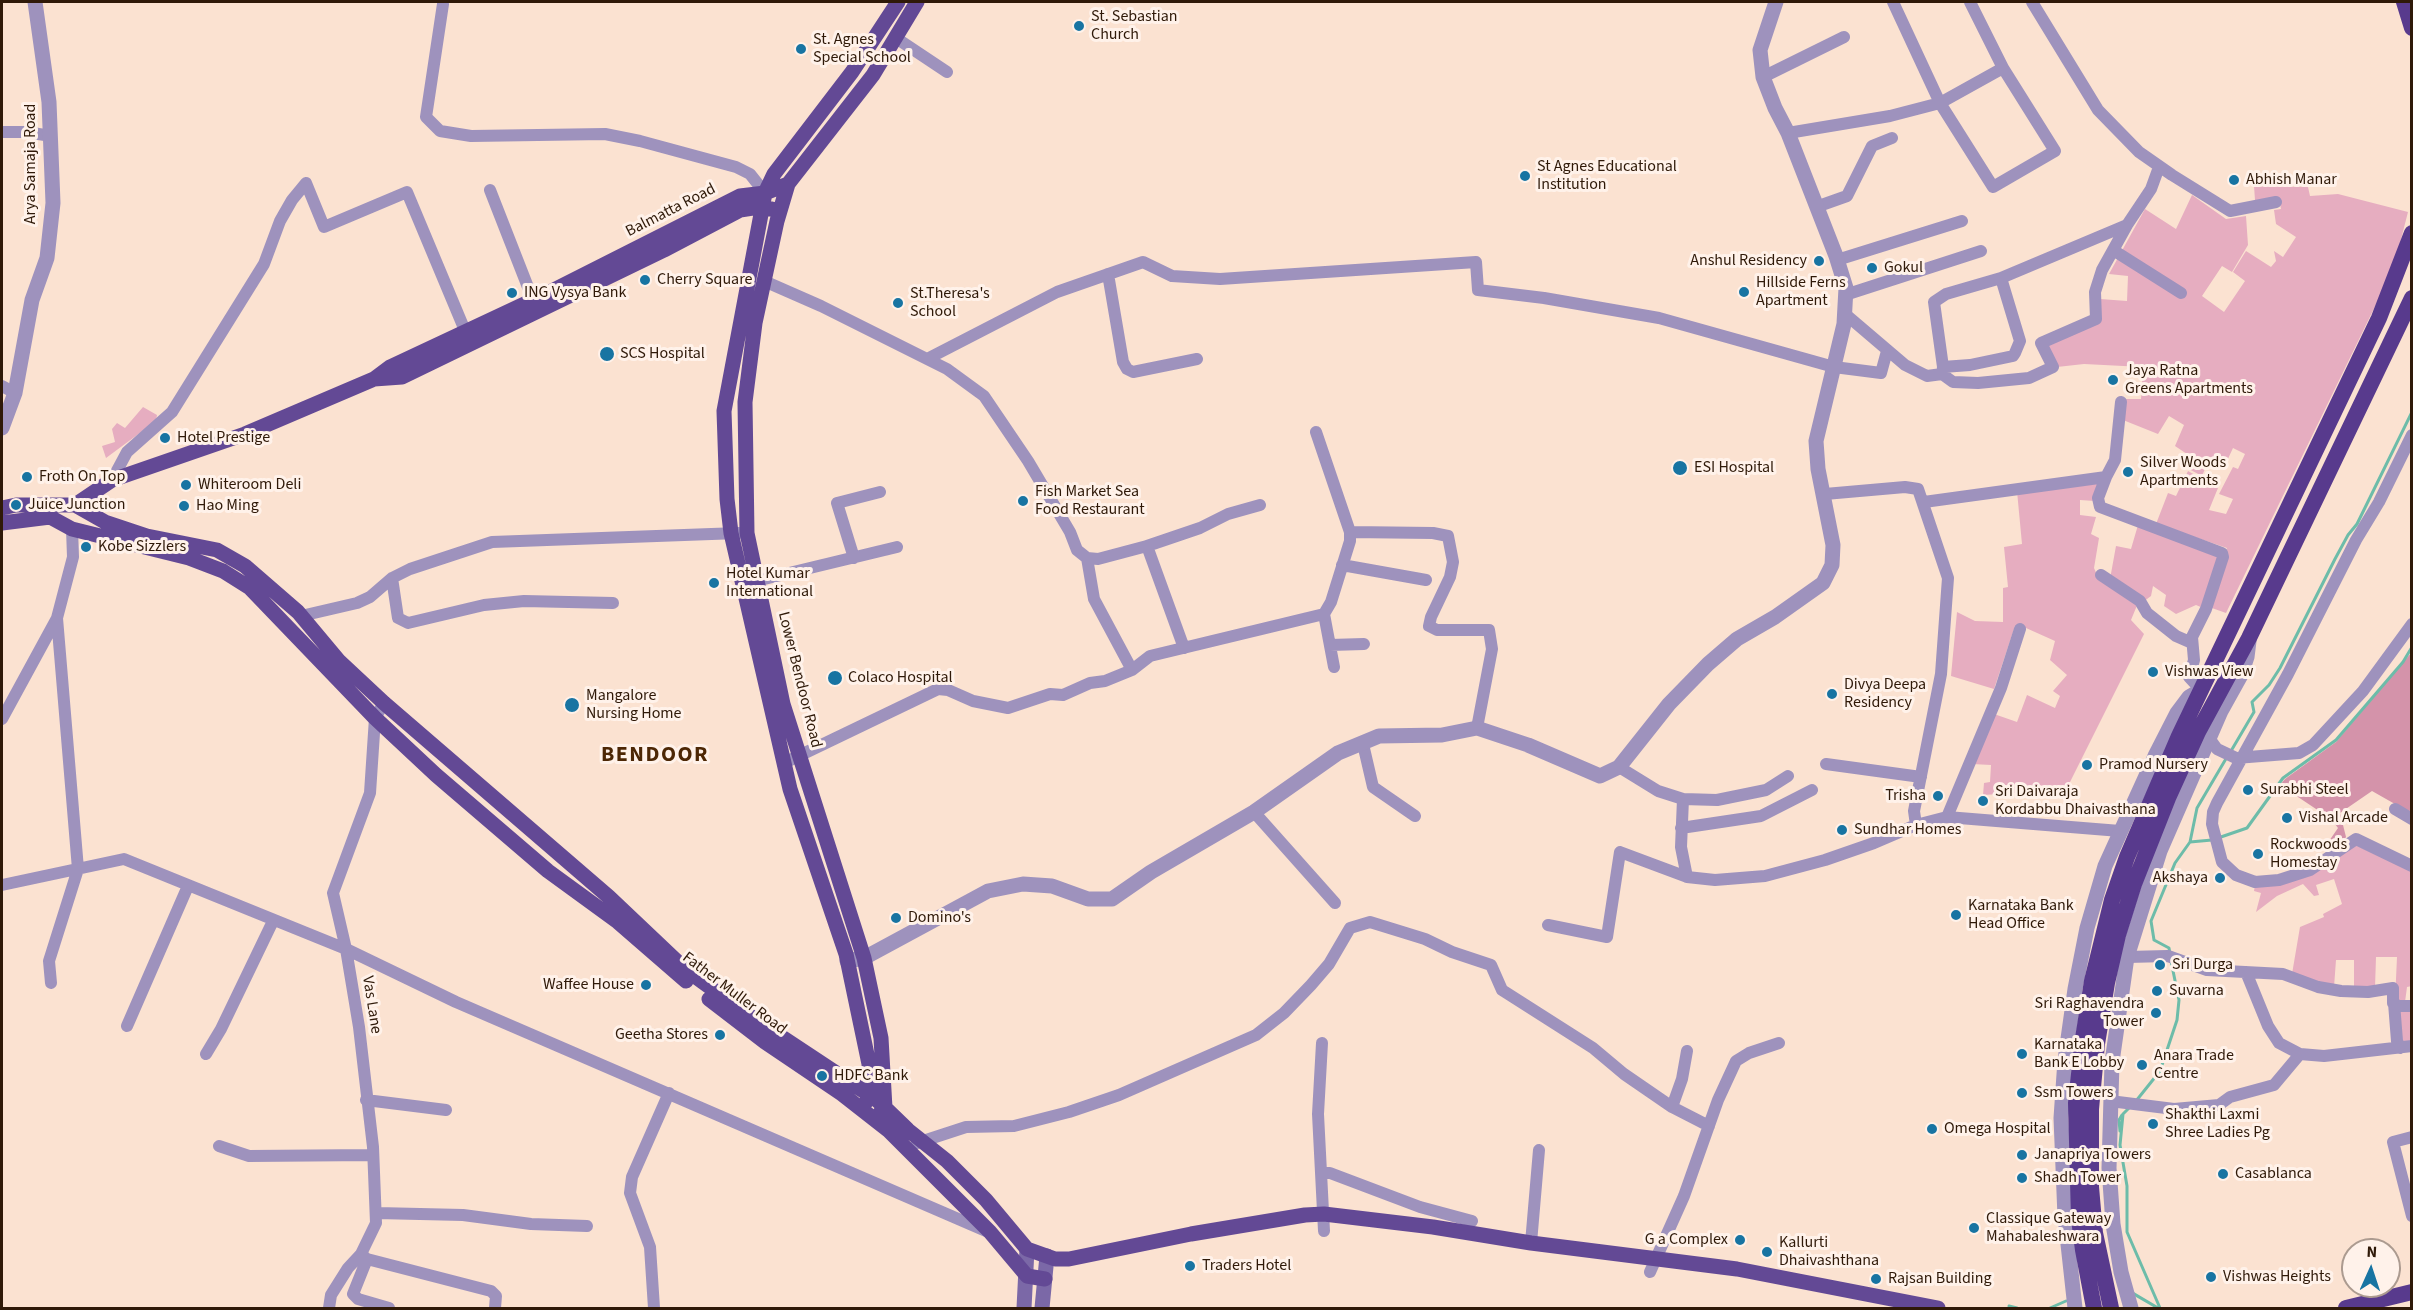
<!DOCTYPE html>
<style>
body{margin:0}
#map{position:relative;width:2413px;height:1310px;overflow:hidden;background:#fbe2d1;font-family:"Source Sans 3",sans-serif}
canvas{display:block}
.frame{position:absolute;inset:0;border:3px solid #2f1908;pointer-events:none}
.north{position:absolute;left:2341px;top:1238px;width:60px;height:60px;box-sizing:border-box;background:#fff2ea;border:2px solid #ac9b90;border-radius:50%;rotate:3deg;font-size:16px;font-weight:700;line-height:24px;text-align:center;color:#2f1908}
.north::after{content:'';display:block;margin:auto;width:21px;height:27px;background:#1874a2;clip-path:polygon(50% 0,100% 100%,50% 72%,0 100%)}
</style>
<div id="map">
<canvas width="2413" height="1310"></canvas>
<div class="frame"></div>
<div class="north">N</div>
</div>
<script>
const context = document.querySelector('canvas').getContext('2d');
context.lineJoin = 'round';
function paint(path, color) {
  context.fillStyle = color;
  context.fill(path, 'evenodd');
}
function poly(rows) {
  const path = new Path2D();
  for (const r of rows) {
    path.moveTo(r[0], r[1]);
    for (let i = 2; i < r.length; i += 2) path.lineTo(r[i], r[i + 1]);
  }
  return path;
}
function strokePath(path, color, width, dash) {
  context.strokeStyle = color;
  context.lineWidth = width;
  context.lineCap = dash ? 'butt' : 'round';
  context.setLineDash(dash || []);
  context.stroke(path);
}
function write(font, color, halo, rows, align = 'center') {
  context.font = font + ' "Source Sans 3",sans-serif';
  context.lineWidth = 6;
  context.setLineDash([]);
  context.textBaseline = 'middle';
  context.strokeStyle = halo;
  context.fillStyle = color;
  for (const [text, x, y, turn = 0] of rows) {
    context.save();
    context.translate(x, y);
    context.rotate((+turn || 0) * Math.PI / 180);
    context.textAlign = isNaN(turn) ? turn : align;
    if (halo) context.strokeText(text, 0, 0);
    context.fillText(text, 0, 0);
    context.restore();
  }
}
paint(poly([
 [2254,186,2308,187,2310,196,2338,194,2408,212,2398,251,2381,294,2226,613,2209,607,2227,548,2156,524,2168,493,2176,496,2188,471,2218,488,2209,510,2226,514,2233,499,2219,494,2233,467,2238,469,2245,454,2233,448,2226,463,2210,457,2202,476,2187,468,2193,458,2175,446,2184,425,2169,416,2158,434,2123,420,2124,399,2141,399,2143,367,2084,364,2057,367,2045,344,2099,321,2100,299,2127,301,2128,276,2109,274,2145,209,2176,229,2192,195,2226,219,2246,216,2248,245,2232,272,2222,266,2202,296,2224,312,2245,281,2233,272,2246,251,2271,267,2276,261,2274,251,2283,257,2296,237,2276,224,2274,210,2281,209,2279,199,2255,200],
 [143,407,157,415,156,421,106,458,102,446,115,442,112,429,117,423,125,428],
 [2100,481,2095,501,2080,500,2080,515,2096,517,2091,534,2099,538,2094,568,2098,577,2138,603,2131,620,2144,634,2066,790,1983,795,1984,783,1990,782,1991,765,1972,764,1994,714,2017,722,2027,695,2055,708,2060,696,2053,691,2067,675,2050,660,2055,641,2026,628,2015,626,1994,689,1951,676,1957,612,1975,621,2003,622,2003,588,2008,587,2004,547,2022,544,2017,491],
 [2138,525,2221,556,2203,608,2196,605,2176,614,2164,606,2166,595,2153,586,2151,596,2143,602,2110,579,2116,546,2131,549],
 [2355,845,2411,870,2412,986,2407,987,2405,1002,2395,1001,2397,957,2376,957,2375,988,2354,987,2354,960,2336,960,2334,987,2292,974,2300,927,2324,917,2323,914,2342,904,2334,879,2316,885,2319,895,2314,896,2303,884,2277,896,2256,912,2261,893,2254,891,2255,885,2281,884],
 [2397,1010,2411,1010,2411,1043,2402,1044]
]), '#e6adc0');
paint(poly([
 [2411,653,2412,807,2409,812,2372,791,2340,813,2346,837,2339,847,2327,844,2338,828,2331,819,2280,785,2285,779,2336,742]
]), '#d493aa');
strokePath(poly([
 [2231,751,2254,712,2252,702,2269,685,2280,668,2335,559,2348,535,2357,524,2412,412],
 [2218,838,2247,828,2283,778,2336,740,2403,662,2412,647],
 [2190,842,2197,808,2227,757],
 [2170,954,2169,948,2154,940,2151,921,2175,863,2190,842,2212,840],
 [2136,1101,2160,1071,2177,1020,2179,1000,2171,961],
 [2129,1108,2123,1114,2120,1145,2127,1186,2127,1232,2160,1308],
 [2120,1131,2119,1120,2122,1115],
 [2131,1292,2158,1308],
 [2132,1293,2158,1308],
 [2009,1306,2017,1308],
 [2050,1308,2066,1301]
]), '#6dbca9', 3);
strokePath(poly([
 [1893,2,1940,103,1993,187,2055,151,2003,68,1970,2],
 [2032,2,2098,110,2139,152,2172,175,2230,211,2276,202],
 [443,4,426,117,440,131,471,136,605,134,640,141,736,167,750,174,765,193],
 [896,38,947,72],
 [1763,77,1844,37],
 [2,132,26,132,51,136],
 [1788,133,1890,116,1940,103,2003,68],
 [490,190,533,300],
 [1816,207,1847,196,1872,146,1892,138],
 [2113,250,2181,293],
 [1837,260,1962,221],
 [1108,274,1123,362,1127,369,1133,372,1197,359],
 [764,281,821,306,947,369,984,396,1028,461,1070,532,1077,550,1087,558,1098,559,1147,546,1200,528,1228,514,1260,505],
 [1845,295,1981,251],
 [1844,313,1905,365,1927,376,1942,374,1943,367,1934,302,1946,294,2001,278,2127,225,2151,189,2159,167],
 [927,359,1057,292,1143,262,1172,276,1220,279,1476,262,1478,290,1544,298,1659,318,1834,367,1881,373,1887,351],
 [1943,367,1970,365,2013,356,2015,353,2020,341,2001,278],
 [1942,374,1953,382,1978,383,2029,378,2053,367,2041,343,2096,319,2095,292,2102,270,2127,225],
 [2,386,15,393],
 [2412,435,2379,502,2356,540,2288,674,2217,803,2213,812,2212,824,2222,862,2236,875,2255,882,2279,880,2310,870,2356,839,2412,866],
 [2106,477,2098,498,2100,507,2222,553,2223,557,2206,609,2192,637,2194,660,2189,677,2201,690],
 [112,480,127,452,172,412,264,264,280,221,292,200,306,183,324,227,407,192,466,333],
 [1825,494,1905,487,1918,489,1948,578,1941,674,1914,811,1916,825],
 [1924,502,2106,477,2115,460,2121,402],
 [1350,532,1433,533,1448,536,1453,562,1450,577,1431,617,1429,626,1437,630,1489,630,1492,649,1477,728],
 [1147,546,1184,648],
 [854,558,837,503,880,492],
 [1087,558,1094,599,1132,670],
 [1342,565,1426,580],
 [2101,575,2140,601,2147,613,2176,636,2192,643],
 [392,578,398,618,408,623,484,605,524,601,613,603],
 [756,581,897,547],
 [1324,614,1334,667],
 [301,616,357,603,370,597,392,578,410,569,492,542,739,533],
 [1330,645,1364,644],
 [2,719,57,618,73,557,72,529],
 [2209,738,2217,749,2236,758,2299,753,2313,745,2363,691,2412,624],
 [1363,744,1373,787,1415,816],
 [784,763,938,689,948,690,973,701,1008,708,1050,694,1063,695,1090,683,1105,681,1132,670,1150,656,1324,614,1331,602,1350,541,1350,532,1316,432],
 [1826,764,1921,777],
 [1619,767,1658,791,1683,799,1717,800,1766,790,1788,776],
 [1683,799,1681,847,1687,877,1715,880,1765,876,1825,860,1874,843,1916,825,1947,817,2120,831],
 [2395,809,2412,819],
 [1254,812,1335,903],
 [1947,817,2001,688,2020,629],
 [1681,828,1761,816,1812,790],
 [2,885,124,859,346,949,456,1002,551,1043,986,1231],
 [1548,925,1607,937,1620,852,1687,877],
 [2127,957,2168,956,2207,970,2283,974,2318,987,2341,991,2368,992,2393,988,2393,1003,2399,1006,2412,1006],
 [2246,972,2268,1026,2279,1043,2300,1054,2324,1056,2412,1046],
 [51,983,49,961,78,869,57,618],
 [2394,1003,2397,1041,2400,1048],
 [127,1026,188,886],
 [1322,1043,1318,1114,1324,1231],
 [206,1054,221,1029,273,921],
 [366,1100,446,1110],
 [2110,1101,2174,1109,2219,1105,2230,1097,2274,1085,2300,1054],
 [1672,1107,1682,1079,1687,1051],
 [2412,1137,2393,1142,2412,1216],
 [917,1143,966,1127,1014,1126,1069,1112,1119,1095,1256,1035,1284,1013,1311,985,1329,964,1350,928,1370,922,1425,939,1452,952,1491,965,1502,990,1593,1048,1624,1074,1672,1107,1709,1126],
 [219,1146,249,1156,373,1155],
 [1321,1173,1330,1173,1420,1207,1472,1221],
 [377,1213,463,1215,531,1224,587,1226],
 [1531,1243,1539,1150],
 [361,1254,367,1259,491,1291,496,1296,495,1308],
 [367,1259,353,1294,358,1299,389,1308],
 [1650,1272,1684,1196,1718,1100,1736,1061,1749,1053,1779,1043],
 [329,1308,331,1295,348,1268,361,1254,376,1223,373,1147,359,1027,346,949,333,893,370,793,375,718,384,703],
 [654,1308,650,1247,630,1193,632,1177,669,1093]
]), '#9e92bd', 12);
strokePath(poly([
 [2,428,15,393,32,300,47,258,53,203,49,102,35,2],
 [847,961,864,958,988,891,1023,884,1052,886,1088,899,1112,899,1151,872,1254,812,1338,753,1379,736,1442,735,1477,728,1528,745,1600,776,1619,767,1669,704,1708,664,1737,639,1775,617,1823,583,1832,565,1833,545,1818,469,1816,441,1844,324,1846,288,1836,256,1788,133,1775,108,1763,77,1760,50,1776,2],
 [2075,1308,2065,1217,2061,1118,2065,1060,2075,989,2087,928,2105,866,2155,756,2177,713,2189,697,2201,690],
 [2131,1308,2121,1272,2113,1224,2109,1168,2112,1062,2127,957,2160,851,2221,711,2241,675,2247,657,2249,641]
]), '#9e92bd', 15);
strokePath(poly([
 [1024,1308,1027,1249],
 [1042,1308,1047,1256]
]), '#7b68a7', 15);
strokePath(poly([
 [788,184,777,221,755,323,745,402,747,533,783,704,864,958,881,1038,885,1108,881,1111],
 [374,379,402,377,664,250,740,210,753,208,772,209],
 [75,505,105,522,147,536,217,550,245,566,298,612,339,661,384,703,609,897,685,969,741,1010,877,1100,908,1130,947,1161,986,1200,1027,1249,1055,1259,1069,1259,1191,1234,1305,1215,1324,1214,1433,1227,1531,1243,1737,1269,1938,1308],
 [2,508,16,505,75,505,112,480,245,434,374,379,390,367,550,292,740,196,765,193,788,184,873,75,917,2],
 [2,523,50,517,72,529,189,558,223,571,250,588,375,718,436,775,548,871,618,922,686,981],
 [709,999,765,1042,842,1094,888,1130,990,1232,1027,1276,1045,1279],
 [866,1102,871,1096,869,1064,846,954,790,789,731,533,727,499,724,411,765,193,774,174,852,72,898,2]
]), '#634995', 15);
strokePath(poly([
 [2404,2,2412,28],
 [2094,1308,2083,1250,2079,1219,2076,1103,2082,1045,2092,981,2112,900,2127,857,2179,736,2379,318,2412,233],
 [2111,1308,2095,1233,2091,1187,2091,1109,2097,1044,2107,983,2118,935,2134,884,2168,798,2198,732,2249,638,2412,298],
 [2346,1308,2412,1292]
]), '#583a8d', 16);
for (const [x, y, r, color] of [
 [1079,26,6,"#1874a2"],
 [801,49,6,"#1874a2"],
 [1525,176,6,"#1874a2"],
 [2234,180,6,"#1874a2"],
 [1819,261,6,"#1874a2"],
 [1872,268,6,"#1874a2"],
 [645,280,6,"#1874a2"],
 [1744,292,6,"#1874a2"],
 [512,293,6,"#1874a2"],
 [898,303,6,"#1874a2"],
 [607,354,8,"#1874a2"],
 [2113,380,6,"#1874a2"],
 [165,438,6,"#1874a2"],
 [1680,468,8,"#1874a2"],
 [2128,472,6,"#1874a2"],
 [27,477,6,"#1874a2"],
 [186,485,6,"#1874a2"],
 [1023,501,6,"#1874a2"],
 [16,505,6,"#1874a2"],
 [184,506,6,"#1874a2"],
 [86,547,6,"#1874a2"],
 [714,583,6,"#1874a2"],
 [2153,672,6,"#1874a2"],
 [835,678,8,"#1874a2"],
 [1832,694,6,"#1874a2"],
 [572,705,8,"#1874a2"],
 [2087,765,6,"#1874a2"],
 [2248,790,6,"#1874a2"],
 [1938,796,6,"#1874a2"],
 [1983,801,6,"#1874a2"],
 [2287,818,6,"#1874a2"],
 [1842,830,6,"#1874a2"],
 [2258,854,6,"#1874a2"],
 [2220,878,6,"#1874a2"],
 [1956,915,6,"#1874a2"],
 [896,918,6,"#1874a2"],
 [2160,965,6,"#1874a2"],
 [646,985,6,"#1874a2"],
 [2157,991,6,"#1874a2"],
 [2156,1013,6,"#1874a2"],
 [720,1035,6,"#1874a2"],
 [2022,1054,6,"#1874a2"],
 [2142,1065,6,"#1874a2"],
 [822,1076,6,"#1874a2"],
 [2022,1093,6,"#1874a2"],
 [2153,1124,6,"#1874a2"],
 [1932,1129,6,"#1874a2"],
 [2022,1155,6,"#1874a2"],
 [2223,1174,6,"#1874a2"],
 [2022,1178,6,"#1874a2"],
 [1974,1228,6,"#1874a2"],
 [1740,1240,6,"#1874a2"],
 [1767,1252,6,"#1874a2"],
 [1190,1266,6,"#1874a2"],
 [2211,1277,6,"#1874a2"],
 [1876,1279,6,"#1874a2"]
]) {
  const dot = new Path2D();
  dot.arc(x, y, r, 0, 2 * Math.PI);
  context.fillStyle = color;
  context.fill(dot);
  strokePath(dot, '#fff2ea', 2);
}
write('16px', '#2f1908', '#fff2ea', [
 ["St. Sebastian",1091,17],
 ["Church",1091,35],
 ["St. Agnes",813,40],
 ["Special School",813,58],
 ["St Agnes Educational",1537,167],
 ["Institution",1537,185],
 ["Abhish Manar",2246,180],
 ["Anshul Residency",1807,261,"right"],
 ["Gokul",1884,268],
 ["Cherry Square",657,280],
 ["Hillside Ferns",1756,283],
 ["Apartment",1756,301],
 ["ING Vysya Bank",524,293],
 ["St.Theresa's",910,294],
 ["School",910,312],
 ["SCS Hospital",620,354],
 ["Jaya Ratna",2125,371],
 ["Greens Apartments",2125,389],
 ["Hotel Prestige",177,438],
 ["Silver Woods",2140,463],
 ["Apartments",2140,481],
 ["ESI Hospital",1694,468],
 ["Froth On Top",39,477],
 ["Whiteroom Deli",198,485],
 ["Fish Market Sea",1035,492],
 ["Food Restaurant",1035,510],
 ["Juice Junction",28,505],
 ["Hao Ming",196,506],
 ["Kobe Sizzlers",98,547],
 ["Hotel Kumar",726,574],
 ["International",726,592],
 ["Vishwas View",2165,672],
 ["Colaco Hospital",848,678],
 ["Divya Deepa",1844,685],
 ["Residency",1844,703],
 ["Mangalore",586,696],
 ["Nursing Home",586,714],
 ["Pramod Nursery",2099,765],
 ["Surabhi Steel",2260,790],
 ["Sri Daivaraja",1995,792],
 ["Kordabbu Dhaivasthana",1995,810],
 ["Trisha",1926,796,"right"],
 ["Vishal Arcade",2299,818],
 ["Sundhar Homes",1854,830],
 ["Rockwoods",2270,845],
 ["Homestay",2270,863],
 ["Akshaya",2208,878,"right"],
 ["Karnataka Bank",1968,906],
 ["Head Office",1968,924],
 ["Domino's",908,918],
 ["Sri Durga",2172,965],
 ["Waffee House",634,985,"right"],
 ["Suvarna",2169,991],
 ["Sri Raghavendra",2144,1004,"right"],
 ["Tower",2144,1022,"right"],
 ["Geetha Stores",708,1035,"right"],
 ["Karnataka",2034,1045],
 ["Bank E Lobby",2034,1063],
 ["Anara Trade",2154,1056],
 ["Centre",2154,1074],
 ["HDFC Bank",834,1076],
 ["Ssm Towers",2034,1093],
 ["Shakthi Laxmi",2165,1115],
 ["Shree Ladies Pg",2165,1133],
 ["Omega Hospital",1944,1129],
 ["Janapriya Towers",2034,1155],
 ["Casablanca",2235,1174],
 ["Shadh Tower",2034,1178],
 ["Classique Gateway",1986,1219],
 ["Mahabaleshwara",1986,1237],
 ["G a Complex",1728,1240,"right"],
 ["Kallurti",1779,1243],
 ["Dhaivashthana",1779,1261],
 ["Traders Hotel",1202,1266],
 ["Vishwas Heights",2223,1277],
 ["Rajsan Building",1888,1279]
], 'left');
write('16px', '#2f1908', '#fff2ea', [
 ["Arya Samaja Road",31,164,-90],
 ["Balmatta Road",671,211,-27],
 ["Lower Bendoor Road",799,680,76],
 ["Father Muller Road",734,994,37],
 ["Vas Lane",371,1005,81]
]);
context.letterSpacing = '1.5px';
write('bold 22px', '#4d2705', '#fff2ea', [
 ["BENDOOR",655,756]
]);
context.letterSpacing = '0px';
</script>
